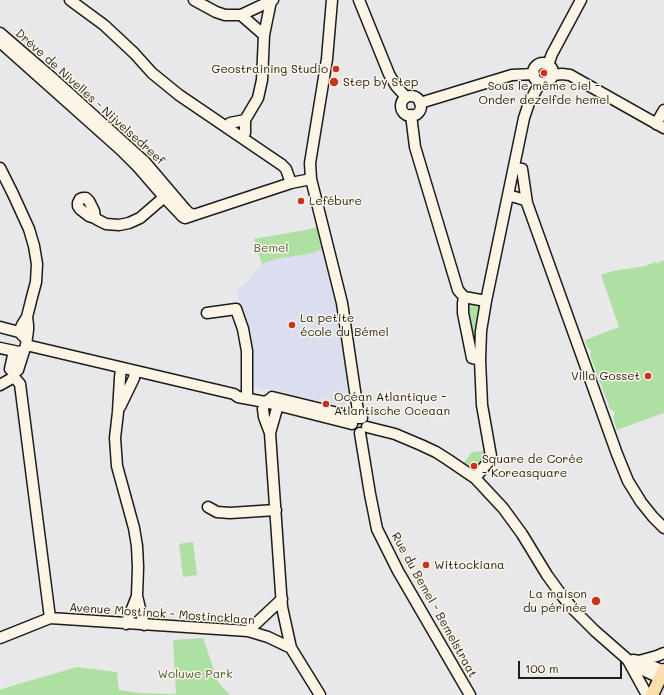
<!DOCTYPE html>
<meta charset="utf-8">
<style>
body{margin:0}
#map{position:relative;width:664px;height:695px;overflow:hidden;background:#e8e8eb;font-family:Mali,sans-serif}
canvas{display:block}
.scale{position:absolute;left:518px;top:661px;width:104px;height:18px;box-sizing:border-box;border:2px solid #1c1c1c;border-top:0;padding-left:5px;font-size:12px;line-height:14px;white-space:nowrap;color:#1c1c1c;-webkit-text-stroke:3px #fcf5e5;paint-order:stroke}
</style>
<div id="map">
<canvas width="664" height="695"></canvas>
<div class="scale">100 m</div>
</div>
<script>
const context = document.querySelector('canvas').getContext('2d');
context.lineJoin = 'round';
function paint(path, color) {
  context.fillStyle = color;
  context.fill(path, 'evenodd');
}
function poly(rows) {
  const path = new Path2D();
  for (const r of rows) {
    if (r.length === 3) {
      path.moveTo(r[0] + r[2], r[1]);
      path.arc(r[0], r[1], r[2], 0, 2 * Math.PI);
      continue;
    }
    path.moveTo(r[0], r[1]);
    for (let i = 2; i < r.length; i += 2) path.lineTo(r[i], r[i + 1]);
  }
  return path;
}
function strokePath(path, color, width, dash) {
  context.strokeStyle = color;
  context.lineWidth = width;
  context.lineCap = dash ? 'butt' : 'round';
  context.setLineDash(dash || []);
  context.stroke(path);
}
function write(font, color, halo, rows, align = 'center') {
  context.font = font + ' Mali,sans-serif';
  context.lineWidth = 3;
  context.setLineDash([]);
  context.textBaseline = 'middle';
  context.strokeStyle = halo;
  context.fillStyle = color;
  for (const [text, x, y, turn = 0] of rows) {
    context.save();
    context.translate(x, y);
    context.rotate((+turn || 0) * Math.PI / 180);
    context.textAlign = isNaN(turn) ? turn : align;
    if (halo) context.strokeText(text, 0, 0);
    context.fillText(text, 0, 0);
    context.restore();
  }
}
paint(poly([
 [323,249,337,303,349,396,350,400,344,406,273,390,253,387,251,385,247,334,244,315,236,291,245,284,262,264,276,259,308,254]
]), '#dadeef');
paint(poly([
 [317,227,323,249,308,254,276,259,262,264,254,239,305,230],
 [664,260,664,413,617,430,613,418,615,412,610,409,590,355,591,353,590,349,588,348,585,340,619,327,601,275,613,271,645,266,656,262,657,264],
 [466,300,482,303,477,346,474,355],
 [486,451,483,460,479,465,474,467,463,464,472,452],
 [193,542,197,575,183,577,179,544],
 [203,638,218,682,230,695,0,695,0,690,5,688,77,667,117,672,119,690,140,693,176,694,173,640]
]), '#aee0a1');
const minor = poly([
 [70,0,104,25,134,53,152,73,179,95,282,165,286,169,291,183],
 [194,0,216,12,225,15,241,15,273,0],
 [332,0,327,59,310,163,311,179,342,303,359,418],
 [359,0,389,74,396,86,406,97],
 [241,15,264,35,271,1],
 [0,33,50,76,145,162,185,209,189,213,194,215],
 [0,42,121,150,138,167,164,197,183,217,185,218,194,215,291,183,311,179],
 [543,73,10],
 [548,65,552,54,581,0],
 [553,75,562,74,570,75,664,128],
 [411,106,10],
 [420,103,512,75,534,74],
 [411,115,415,147,458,290,464,297,486,301],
 [656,124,664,110],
 [227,128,230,123,245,120],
 [242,138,245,133,245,120,258,98,262,80,264,35],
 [0,168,13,194,29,229,34,246,37,264,36,282,32,297,27,317,22,325,19,332],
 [514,168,522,169,527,203],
 [508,195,525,200,527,203,617,454,628,481,641,502,653,517,664,528],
 [95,218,89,216,80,209,78,206,78,203,80,199,83,198,86,198,89,201,94,211,95,218,98,220,106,224,119,225,129,223,140,218,169,193],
 [464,297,463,303,463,313,472,358,480,360],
 [207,313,236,309,243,329,247,351,247,395],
 [0,327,19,332,24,337],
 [26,345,234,394,238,397,265,402,352,424],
 [0,348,19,352,24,351,26,345,28,330,28,325,27,317],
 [14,351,10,369,14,373,14,377,20,384,50,618],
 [121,368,120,378,118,412,115,438,117,466,134,528,137,546,138,567,137,596,126,624],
 [14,373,18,370,24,351],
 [0,385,14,377],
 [272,397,342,414,357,418,362,418],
 [270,399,265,402,263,409,264,417,270,433,282,607,291,648],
 [120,407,134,378,135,371],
 [367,427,395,434,421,445,436,452,447,459,475,478,503,508,522,534,547,575,563,597,573,609,595,631,627,659,630,664,660,678,664,678],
 [270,433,278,405],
 [360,433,370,494,377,529,398,571,470,695],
 [475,478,489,461,491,456,482,405,480,360,481,331,486,301,524,118,529,103,540,83],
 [208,507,217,512,230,513,276,510],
 [137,596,144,625],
 [248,631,282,599],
 [0,638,50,618,248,631,268,637,291,648,320,695],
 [633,660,639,661,664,671],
 [639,661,657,656,664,653],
 [630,664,647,695]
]);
const major = poly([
 [652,695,664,670]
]);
strokePath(minor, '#1c1c1c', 13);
strokePath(major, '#1c1c1c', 15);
strokePath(minor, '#fcf5e5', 10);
strokePath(major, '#fbddab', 12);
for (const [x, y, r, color] of [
 [336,69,4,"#c8321e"],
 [544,73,4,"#c8321e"],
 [334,82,5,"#c8321e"],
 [301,201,4,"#c8321e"],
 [292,325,4,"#c8321e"],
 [648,376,4,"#c8321e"],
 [326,404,4,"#c8321e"],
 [474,466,4,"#c8321e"],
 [426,565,4,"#c8321e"],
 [596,601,5,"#c8321e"]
]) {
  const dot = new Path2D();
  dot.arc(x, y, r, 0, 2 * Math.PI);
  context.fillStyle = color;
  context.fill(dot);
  strokePath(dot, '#fcf5e5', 1.5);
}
write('12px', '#1c1c1c', '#fcf5e5', [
 ["Geostraining Studio",328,69,"right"],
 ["Step by Step",343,82],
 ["Sous le même ciel -",544,86,"center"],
 ["Onder dezelfde hemel",544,100,"center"],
 ["Lefébure",309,201],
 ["La petite",300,318],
 ["école du Bémel",300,332],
 ["Villa Gosset",640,376,"right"],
 ["Océan Atlantique -",334,397],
 ["Atlantische Oceaan",334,411],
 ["Square de Corée",482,459],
 ["- Koreasquare",482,473],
 ["Wittockiana",434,565],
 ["La maison",587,594,"right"],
 ["du périnée",587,608,"right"]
], 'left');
write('12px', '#1c1c1c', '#fcf5e5', [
 ["Drève de Nivelles - Nijvelsedreef",90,97,42],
 ["Rue du Bemel - Bemelstraat",434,605,61],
 ["Avenue Mostinck - Mostincklaan",162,614,4]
]);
write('12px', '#485744', '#fcf5e5', [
 ["Bemel",271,248],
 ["Woluwe Park",195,674]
]);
</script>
